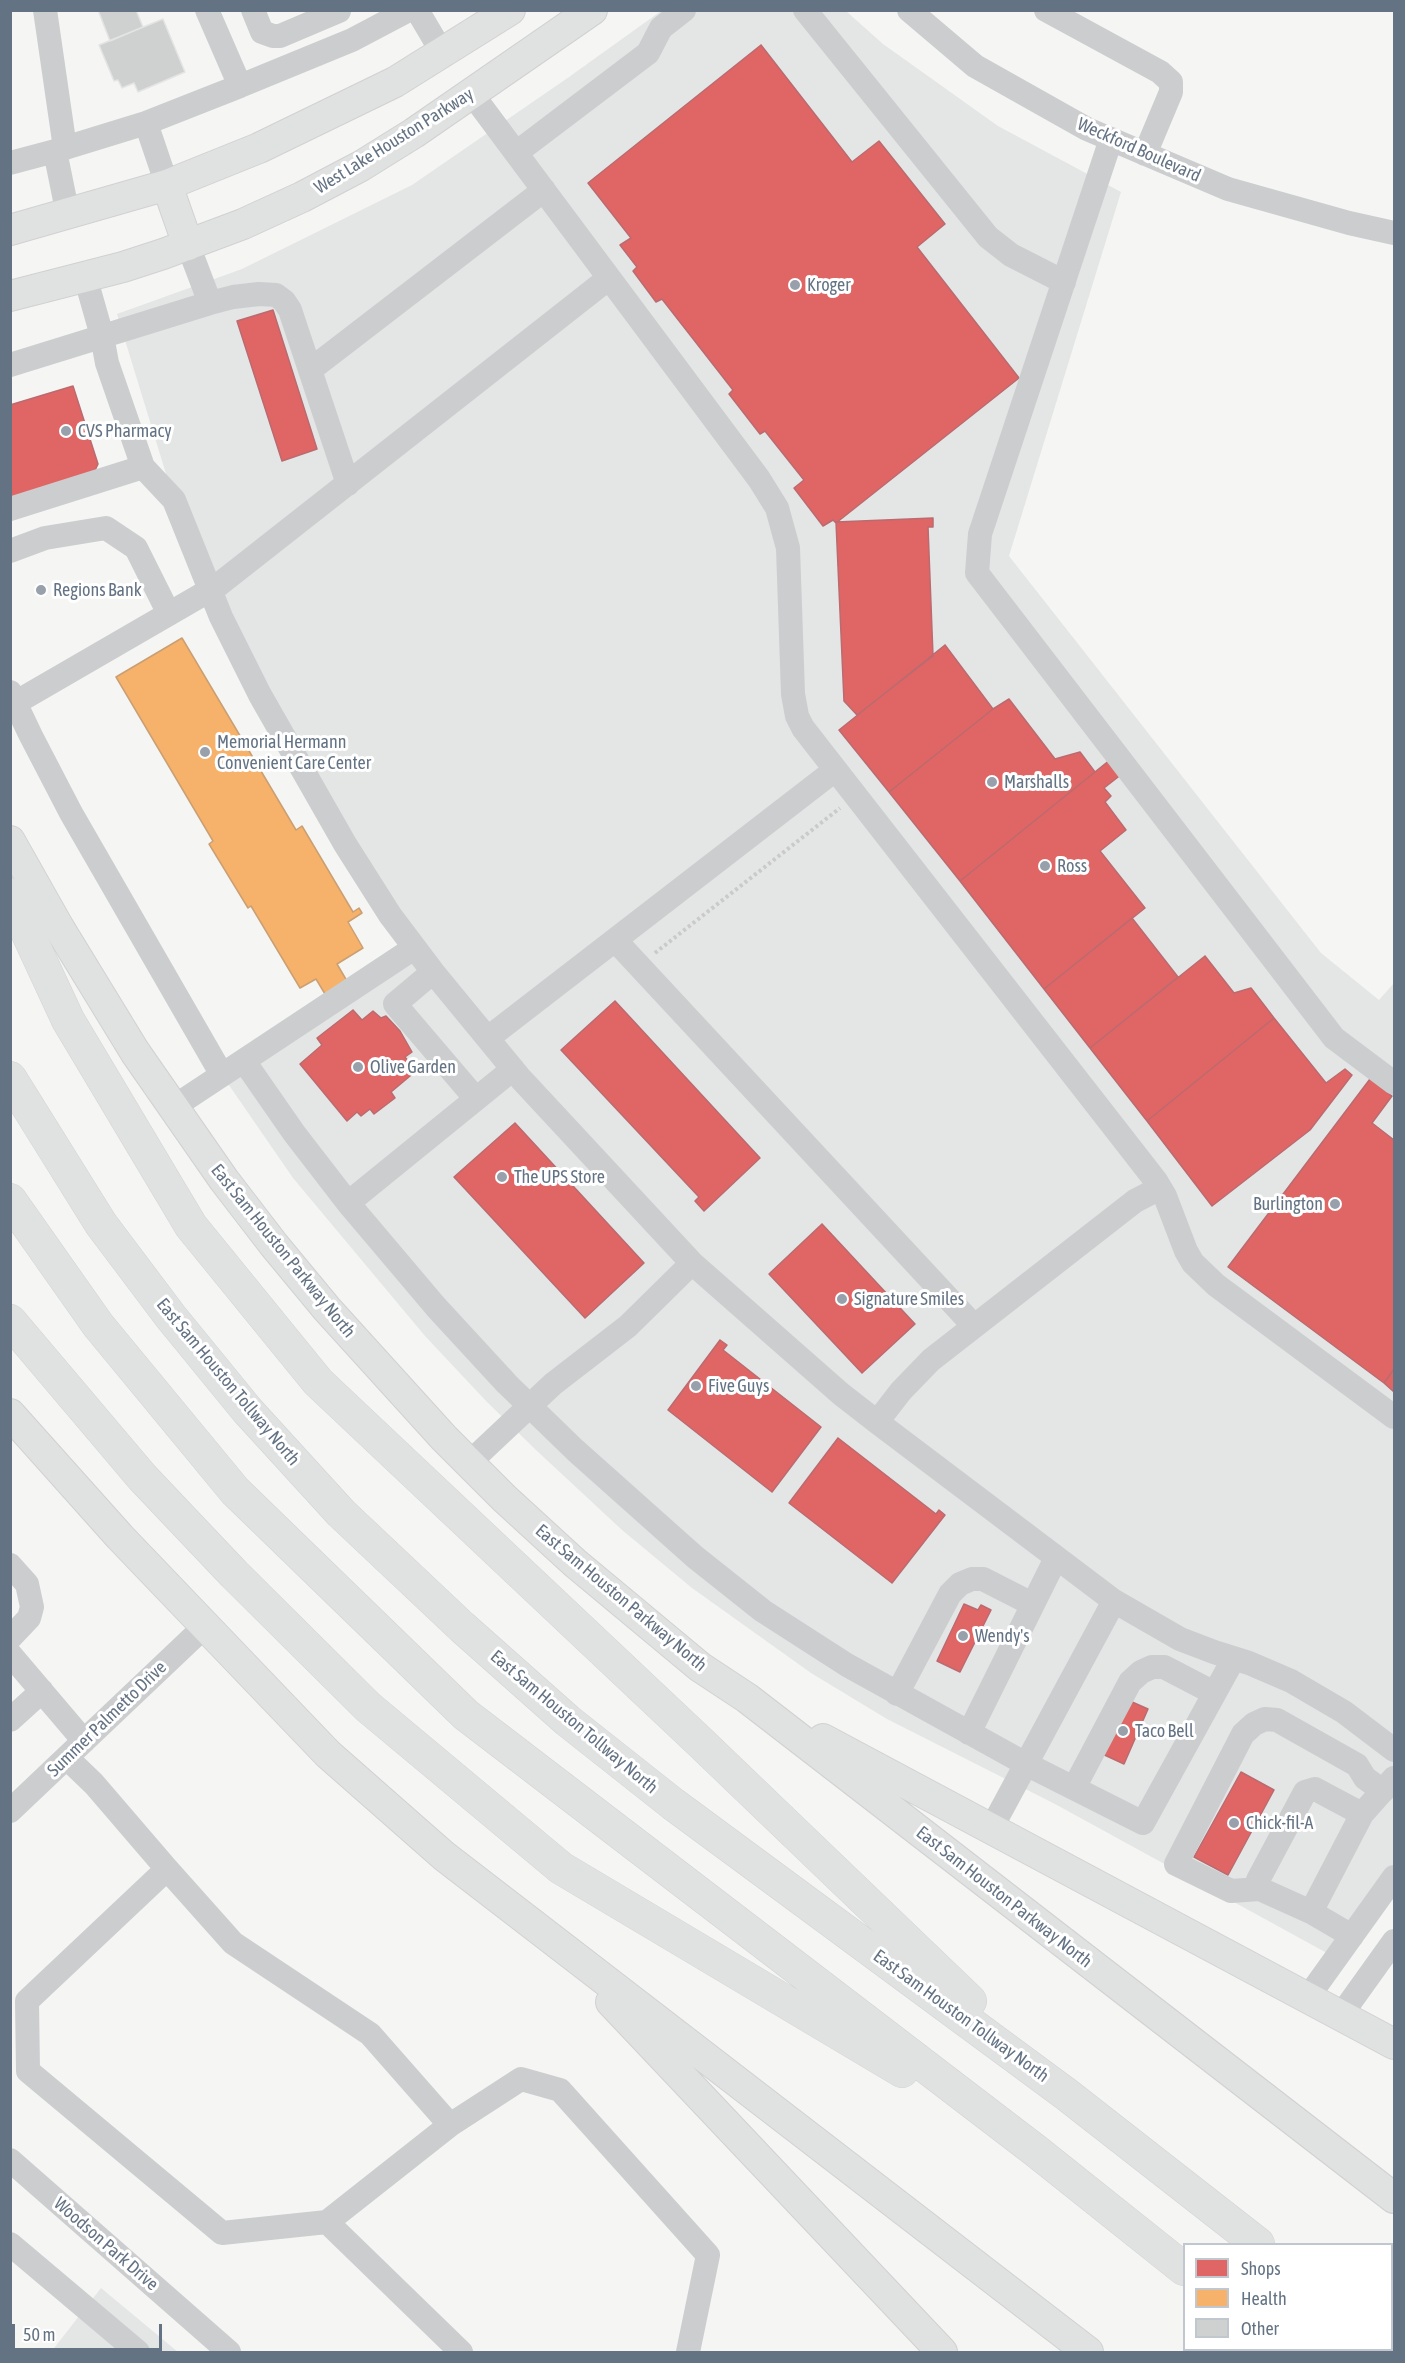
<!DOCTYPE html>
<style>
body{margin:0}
#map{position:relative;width:1405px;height:2363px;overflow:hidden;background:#f5f5f4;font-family:"Asap Condensed",sans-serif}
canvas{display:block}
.frame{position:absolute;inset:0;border:12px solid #647384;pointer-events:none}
.legend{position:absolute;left:1183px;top:2243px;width:210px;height:108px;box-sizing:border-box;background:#fff;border:2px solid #c1c7ce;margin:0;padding:8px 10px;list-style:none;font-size:18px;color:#647384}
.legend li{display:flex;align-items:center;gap:12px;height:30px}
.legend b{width:30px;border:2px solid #c1c7ce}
.scale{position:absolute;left:12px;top:2324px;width:150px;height:27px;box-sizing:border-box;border:3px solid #647384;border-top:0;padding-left:8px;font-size:18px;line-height:21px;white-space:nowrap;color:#647384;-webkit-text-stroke:4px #fff;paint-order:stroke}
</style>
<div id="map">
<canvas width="1405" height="2363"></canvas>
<div class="frame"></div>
<ul class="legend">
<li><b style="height:16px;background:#e06666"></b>Shops</li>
<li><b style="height:16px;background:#f6b26b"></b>Health</li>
<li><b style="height:16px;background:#cfd1d1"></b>Other</li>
</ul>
<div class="scale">50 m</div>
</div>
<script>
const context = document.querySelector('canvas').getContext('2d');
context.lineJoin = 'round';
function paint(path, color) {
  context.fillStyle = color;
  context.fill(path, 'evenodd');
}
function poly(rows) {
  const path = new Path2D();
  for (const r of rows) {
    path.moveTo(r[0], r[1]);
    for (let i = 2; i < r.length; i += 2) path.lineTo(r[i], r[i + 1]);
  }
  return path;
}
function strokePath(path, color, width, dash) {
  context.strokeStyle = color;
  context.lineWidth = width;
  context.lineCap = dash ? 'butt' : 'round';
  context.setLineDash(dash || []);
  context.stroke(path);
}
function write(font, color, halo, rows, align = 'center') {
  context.font = font + ' "Asap Condensed",sans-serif';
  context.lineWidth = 6;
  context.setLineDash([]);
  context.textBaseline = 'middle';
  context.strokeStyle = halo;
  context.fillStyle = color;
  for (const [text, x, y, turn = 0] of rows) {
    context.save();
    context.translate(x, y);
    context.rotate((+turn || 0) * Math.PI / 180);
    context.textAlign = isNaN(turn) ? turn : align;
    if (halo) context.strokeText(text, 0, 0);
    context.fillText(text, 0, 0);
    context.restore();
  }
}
paint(poly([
 [661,11,846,11,883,44,998,126,1121,192,1009,556,1321,953,1379,1000,1394,983,1394,1877,1336,1958,1055,1804,887,1719,811,1673,692,1588,622,1530,536,1450,487,1402,425,1336,293,1178,222,1075,414,948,345,844,174,500,117,314,242,269,412,185,569,77],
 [101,2288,178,2352,51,2352]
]), '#e4e5e5');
const shops = poly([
 [761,45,852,162,879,141,945,224,917,247,1019,378,836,523,833,520,823,526,794,488,804,480,765,431,760,434,729,394,733,390,662,299,656,302,633,271,637,267,620,245,631,238,588,183,761,45],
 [273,310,317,449,282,461,237,321,273,310],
 [73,386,98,464,91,479,10,503,10,405,73,386],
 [933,518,933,527,928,527,933,656,857,715,844,701,836,522,933,518],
 [945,645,993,709,889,792,839,730,945,645],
 [1009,699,1055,759,1080,752,1095,772,960,881,889,792,993,709,1009,699],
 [1116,755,1127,770,1104,788,1111,796,1105,802,1126,830,1100,851,1145,908,1044,989,960,881,1116,755],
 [1132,918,1178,977,1090,1048,1044,989,1132,918],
 [1205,956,1234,993,1251,988,1274,1018,1147,1121,1090,1048,1205,956],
 [615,1001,760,1158,704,1211,695,1201,699,1197,561,1050,615,1001],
 [353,1010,362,1020,373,1011,381,1018,386,1016,400,1031,412,1052,405,1057,416,1071,391,1092,395,1098,374,1114,370,1109,361,1116,357,1112,347,1121,300,1064,322,1045,317,1038,353,1010],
 [1274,1018,1326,1083,1345,1069,1352,1075,1310,1130,1212,1206,1147,1121,1274,1018],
 [1370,1079,1392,1096,1372,1123,1394,1140,1394,1369,1384,1383,1228,1267,1370,1079],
 [515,1123,644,1263,585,1318,454,1177,515,1123],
 [822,1224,915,1324,862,1373,769,1274,822,1224],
 [720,1340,727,1345,723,1350,821,1427,772,1492,668,1410,720,1340],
 [1394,1369,1394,1392,1384,1383,1394,1369],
 [838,1438,936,1514,939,1510,945,1515,892,1583,789,1503,838,1438],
 [964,1604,978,1610,981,1605,991,1610,960,1672,937,1661,964,1604],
 [1123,1698,1148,1709,1124,1764,1098,1752,1123,1698],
 [1241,1772,1274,1790,1228,1875,1194,1857,1241,1772]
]);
paint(shops, '#e06666');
strokePath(shops, '#bb6a6f', 1.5);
const health = poly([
 [182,638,296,830,302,826,353,912,359,908,362,913,348,922,363,948,337,964,347,981,325,994,316,979,300,988,251,906,248,908,209,844,213,841,116,677,182,638]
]);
paint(health, '#f6b26b');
strokePath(health, '#ca9f72', 1.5);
const building = poly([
 [98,10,136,10,143,27,110,41,98,10],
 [163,19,185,72,138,92,134,83,122,88,118,80,114,81,99,45,163,19]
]);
paint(building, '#cfd1d1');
strokePath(building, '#e4e4e4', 1.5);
const major = poly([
 [167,185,188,245],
 [10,230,167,185,259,148,395,82,510,10],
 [10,296,123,267,163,254,243,224,302,197,361,166,414,133,592,10],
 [10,841,58,926,135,1052,224,1180,274,1245,327,1309,444,1438,504,1498,575,1563,700,1667,747,1698,1394,2198],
 [10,1414,120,1537,328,1754,444,1856,1088,2352],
 [823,1739,1394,2044],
 [611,2002,942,2352],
 [1392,2295,1394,2291],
 [1352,2352,1354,2350]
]);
const highway = poly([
 [10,895,68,1020,191,1226,318,1382,700,1742,970,2001],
 [10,1078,101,1224,171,1317,247,1410,341,1513,462,1627,568,1721,673,1804,1066,2094,1258,2244],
 [10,1200,98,1325,235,1491,466,1715,1036,2151,1184,2269],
 [10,1321,142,1477,234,1574,368,1707,561,1868,902,2071],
 [1392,2347,1394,2349],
 [1290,2350,1294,2352]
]);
strokePath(major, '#d1d1d2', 32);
strokePath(highway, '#d2d3d4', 34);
strokePath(poly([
 [655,953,840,808]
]), '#cacacb', 4, [3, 3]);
strokePath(poly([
 [45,10,65,148],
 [253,10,262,32,273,36,280,36,339,11],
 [417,10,443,54],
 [805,10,988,237,1011,255,1064,282],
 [909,10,975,66,1087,129,1228,189,1349,223,1394,233],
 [1046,10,1160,72,1171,82,1171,92,1145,154],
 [240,86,352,40,409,10],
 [472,94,759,479,777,508,788,548,793,694,797,716,803,728,1156,1181,1165,1196,1186,1251,1193,1263,1216,1285,1394,1417],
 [146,123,240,86,207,10],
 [1111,139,980,534,977,573,1334,1038,1394,1083],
 [55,151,146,123,167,185],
 [516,153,648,53,661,28,684,10],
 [10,163,55,151,68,215],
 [85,276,102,336,107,363,143,467,174,500,221,617,260,695,345,844,390,915,433,972,521,1079,692,1263,841,1394,877,1422,1114,1601,1180,1639,1214,1652,1249,1663,1291,1681,1344,1712,1394,1750],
 [210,303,233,297,259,294,276,295,284,301,290,310,348,484],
 [10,365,210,303,188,245],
 [310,370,544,190],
 [10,509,143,467],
 [10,551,45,538,106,528,136,548,169,614],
 [10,692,31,736,71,813,222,1075],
 [15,703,217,586,609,278],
 [615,940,974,1326],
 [433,972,395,1004,476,1099],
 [488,1038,835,770],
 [244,1061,294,1133,348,1203,436,1307,507,1384,575,1450,695,1557,763,1611,847,1665,1026,1764,1143,1823,1234,1658],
 [172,1108,414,948],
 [348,1203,513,1069],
 [877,1422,901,1391,931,1360,1135,1201,1160,1188],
 [469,1463,553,1384,628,1326,692,1263],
 [10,1565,27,1584,32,1607,29,1618,10,1638],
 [10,1654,84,1741],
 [897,1694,950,1594,960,1584,972,1579,983,1579,1032,1604],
 [10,1720,42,1691],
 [969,1733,1056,1558],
 [67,1758,94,1784,167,1869,27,2001,28,2071,222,2233,327,2222,461,2352],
 [1074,1788,1130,1682,1141,1672,1152,1667,1164,1667,1214,1693],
 [10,1811,204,1627],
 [991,1829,1114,1601],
 [167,1869,233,1943,370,2034,450,2125,521,2079,560,2090,708,2255,688,2352],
 [1260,1889,1231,1891,1176,1864,1243,1734,1254,1724,1265,1719,1277,1720,1357,1765,1365,1778,1383,1791],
 [1311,1912,1362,1814,1394,1778],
 [1352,1936,1311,1912,1260,1889,1258,1880,1305,1792,1315,1789,1362,1814],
 [1308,1997,1394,1877],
 [1341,2015,1394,1941],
 [10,2160,229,2352],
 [327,2222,450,2125],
 [10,2244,138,2352]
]), '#cccdcf', 24);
strokePath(major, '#e0e1e1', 30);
strokePath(highway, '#e0e1e1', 33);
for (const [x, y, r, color] of [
 [795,285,6,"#97a0ab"],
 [66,431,6,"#97a0ab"],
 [41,590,6,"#97a0ab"],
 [205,752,6,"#97a0ab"],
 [992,782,6,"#97a0ab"],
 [1045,866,6,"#97a0ab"],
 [358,1067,6,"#97a0ab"],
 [502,1177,6,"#97a0ab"],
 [1335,1204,6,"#97a0ab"],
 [842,1299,6,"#97a0ab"],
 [696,1386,6,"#97a0ab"],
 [963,1636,6,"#97a0ab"],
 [1123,1731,6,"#97a0ab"],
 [1234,1823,6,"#97a0ab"]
]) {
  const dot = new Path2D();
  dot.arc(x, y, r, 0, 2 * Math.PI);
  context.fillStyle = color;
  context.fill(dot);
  strokePath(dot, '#fff', 2);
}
write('18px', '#647384', '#fff', [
 ["West Lake Houston Parkway",394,141,-32],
 ["Weckford Boulevard",1139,150,24],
 ["East Sam Houston Parkway North",283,1251,51],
 ["East Sam Houston Tollway North",228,1382,50],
 ["East Sam Houston Parkway North",621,1598,40],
 ["Summer Palmetto Drive",107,1719,-44],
 ["East Sam Houston Tollway North",574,1722,40],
 ["East Sam Houston Parkway North",1004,1897,38],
 ["East Sam Houston Tollway North",961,2016,36],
 ["Woodson Park Drive",106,2244,41]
]);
write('18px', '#647384', '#fff', [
 ["Kroger",807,285],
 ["CVS Pharmacy",78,431],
 ["Regions Bank",53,590],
 ["Memorial Hermann",217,742],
 ["Convenient Care Center",217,763],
 ["Marshalls",1004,782],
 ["Ross",1057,866],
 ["Olive Garden",370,1067],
 ["The UPS Store",514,1177],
 ["Burlington",1323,1204,"right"],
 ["Signature Smiles",854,1299],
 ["Five Guys",708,1386],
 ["Wendy's",975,1636],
 ["Taco Bell",1135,1731],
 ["Chick-fil-A",1246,1823]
], 'left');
</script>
